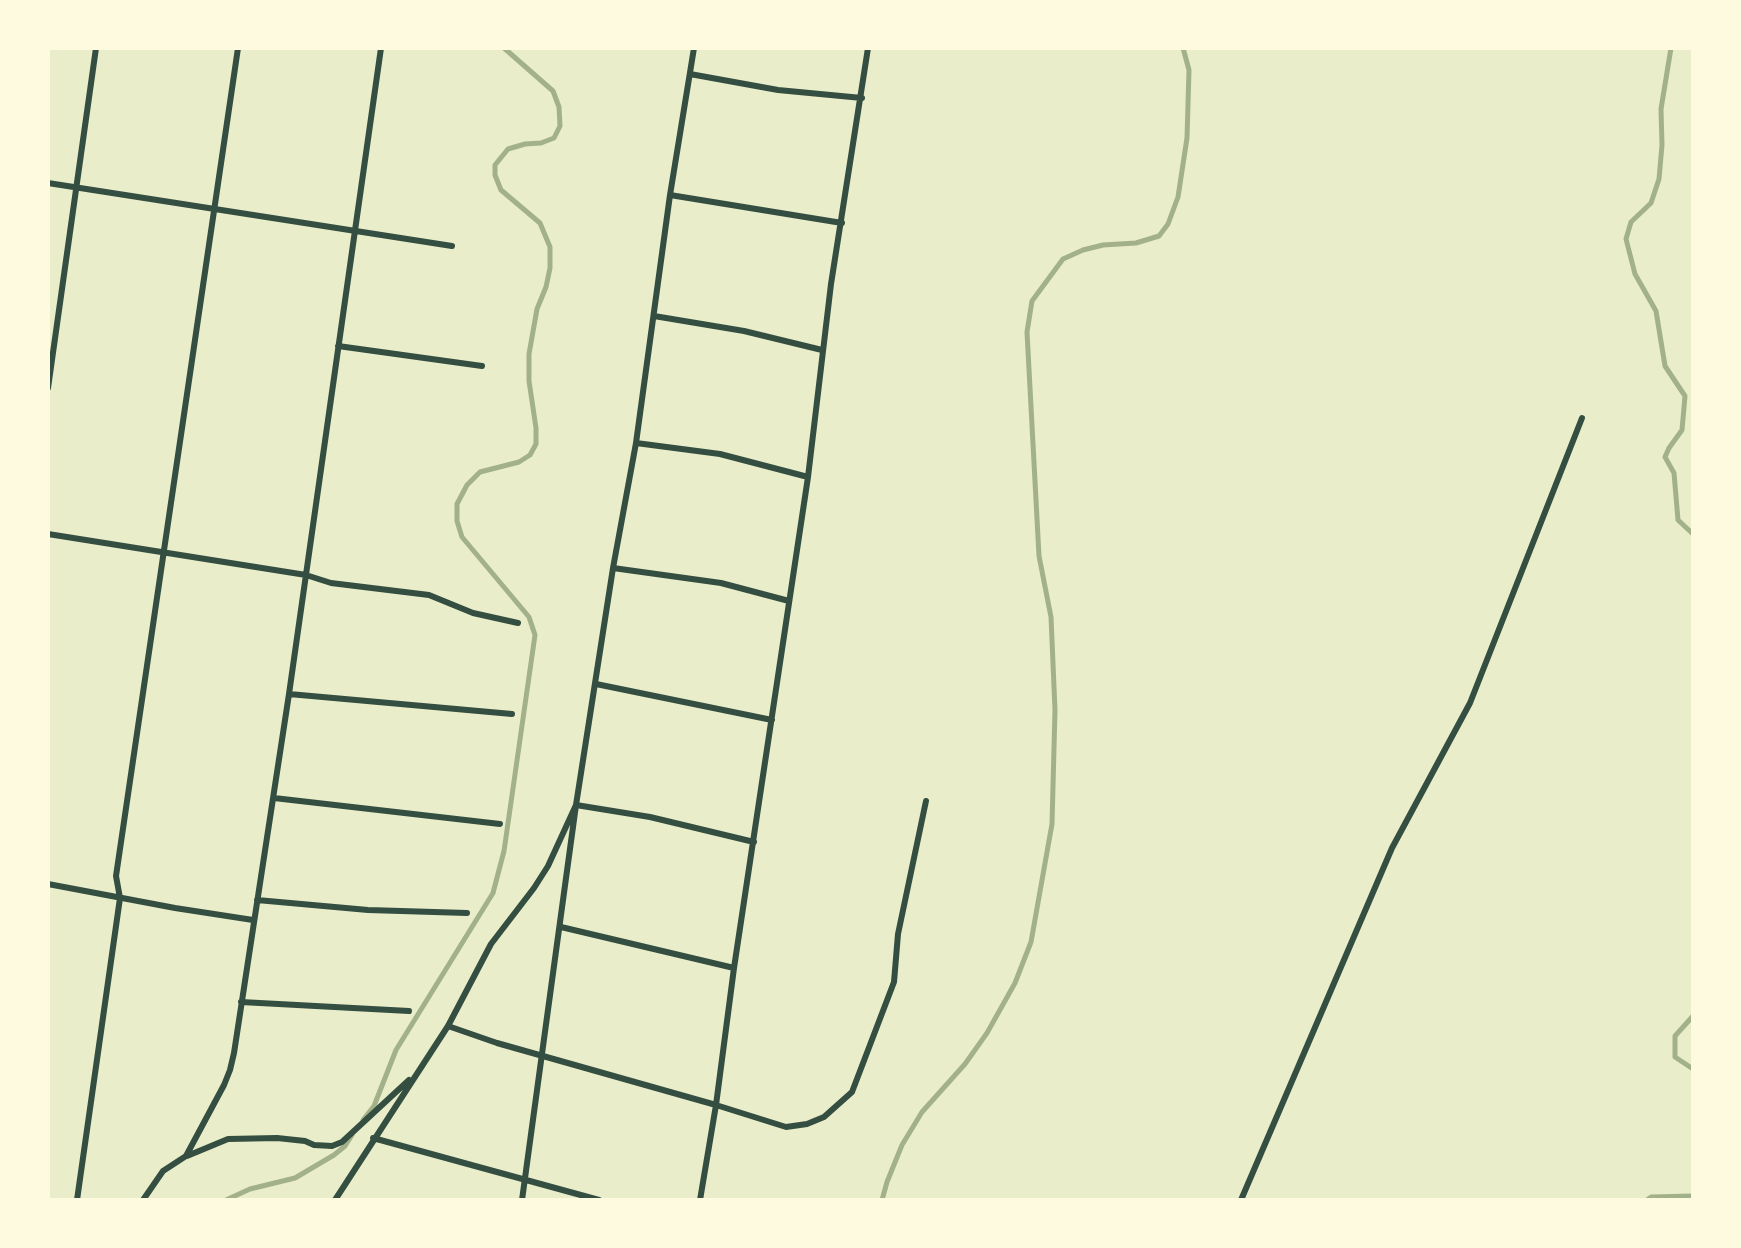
<!DOCTYPE html>
<style>
body{margin:0}
#map{position:relative;width:1741px;height:1248px;overflow:hidden;background:#e9edc9;font-family:"Golos Text",sans-serif}
canvas{display:block}
.frame{position:absolute;inset:0;border:50px solid #fefae0;pointer-events:none}
</style>
<div id="map">
<canvas width="1741" height="1248"></canvas>
<div class="frame"></div>
</div>
<script>
const context = document.querySelector('canvas').getContext('2d');
context.lineJoin = 'round';
function poly(rows) {
  const path = new Path2D();
  for (const r of rows) {
    path.moveTo(r[0], r[1]);
    for (let i = 2; i < r.length; i += 2) path.lineTo(r[i], r[i + 1]);
  }
  return path;
}
function strokePath(path, color, width, dash) {
  context.strokeStyle = color;
  context.lineWidth = width;
  context.lineCap = dash ? 'butt' : 'round';
  context.setLineDash(dash || []);
  context.stroke(path);
}
strokePath(poly([
 [1671,48,1661,109,1662,145,1659,179,1651,203,1631,222,1626,239,1635,274,1656,311,1665,366,1685,396,1682,430,1669,448,1665,457,1674,473,1678,520,1693,534],
 [1693,1016,1675,1036,1675,1057,1693,1069],
 [363,1120,374,1106,396,1050,493,893,504,851,535,635,529,617,462,537,457,521,457,504,467,485,480,472,519,462,530,455,536,444,536,428,529,381,529,354,537,309,546,287,550,268,550,247,540,223,501,190,495,175,495,165,508,149,525,144,541,143,554,138,560,126,559,107,553,91,504,48],
 [226,1200,250,1189,295,1178,334,1155,345,1146,352,1135],
 [882,1200,887,1182,902,1145,922,1112,965,1064,987,1033,1015,983,1031,942,1052,824,1055,710,1051,617,1039,556,1027,332,1032,301,1063,259,1083,250,1103,245,1136,243,1159,236,1168,224,1178,197,1187,138,1189,70,1183,48],
 [1647,1200,1651,1197,1693,1196]
]), '#a3b18a', 5);
strokePath(poly([
 [690,74,778,90,862,98],
 [48,183,452,246],
 [670,195,842,223],
 [654,316,744,331,822,350],
 [338,346,482,366],
 [48,388,96,48],
 [636,443,720,454,808,477],
 [48,534,306,575,331,583,429,595,473,613,518,623],
 [613,568,721,583,789,601],
 [596,684,772,720],
 [289,694,512,714],
 [274,798,500,824],
 [48,884,175,908,253,920],
 [257,900,368,910,467,913],
 [561,927,734,968],
 [241,1002,409,1011],
 [448,1026,497,1043,716,1105,786,1127,807,1124,824,1117,852,1092,894,982,898,934,926,801],
 [373,1138,599,1200],
 [187,1156,228,1139,277,1138,305,1141,314,1145,332,1146,342,1142,409,1080],
 [77,1200,120,898,116,876,238,48],
 [143,1200,163,1171,186,1156,224,1085,230,1070,234,1053,289,694,381,48],
 [335,1200,448,1026,491,944,534,888,548,866,576,805,650,817,754,842],
 [522,1200,576,805,613,568,636,443,670,195,694,48],
 [700,1200,716,1105,734,968,808,477,831,284,868,48],
 [1241,1200,1392,848,1470,703,1582,418]
]), '#344e41', 6);
</script>
